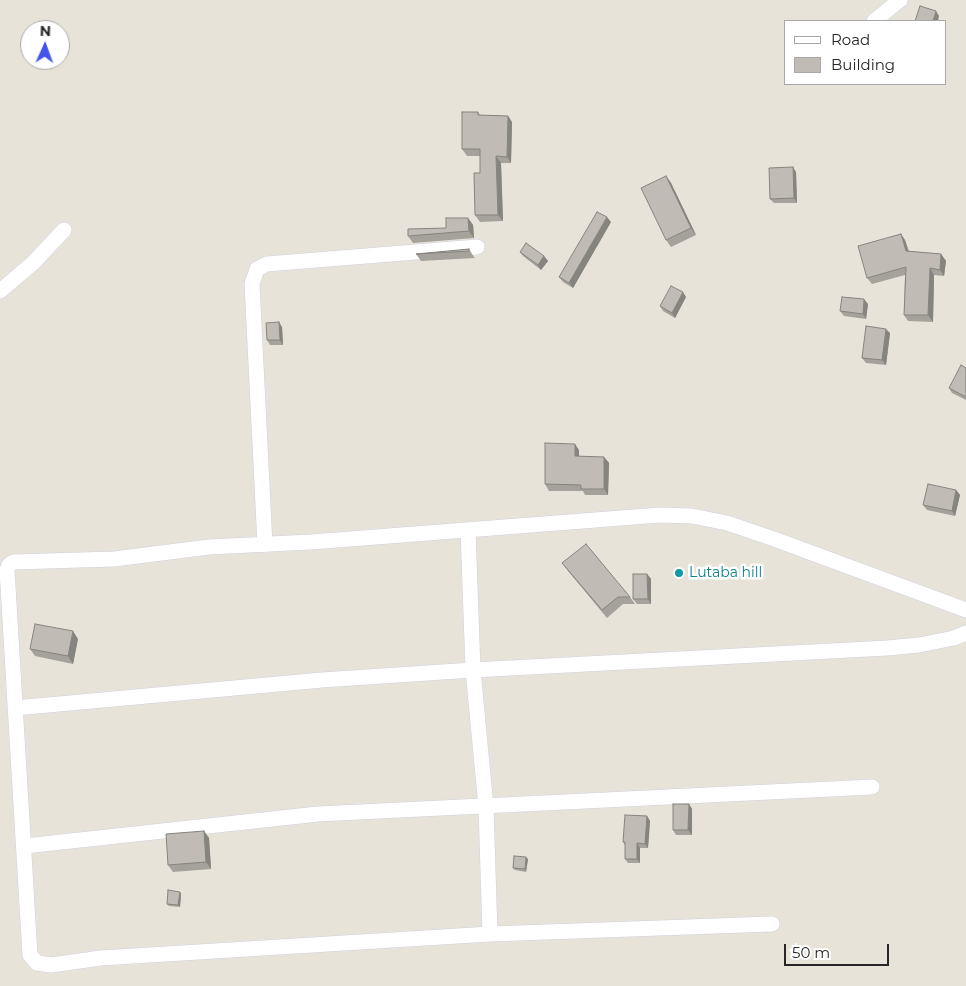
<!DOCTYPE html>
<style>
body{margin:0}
#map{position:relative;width:966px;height:986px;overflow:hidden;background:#e8e3d9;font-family:Montserrat,sans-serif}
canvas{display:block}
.legend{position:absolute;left:784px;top:20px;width:162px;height:65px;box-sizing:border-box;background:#fff;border:1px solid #a8a8a8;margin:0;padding:6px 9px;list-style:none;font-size:15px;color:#262626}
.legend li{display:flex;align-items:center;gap:10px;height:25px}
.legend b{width:25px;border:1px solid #a8a8a8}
.north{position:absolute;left:20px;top:20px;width:50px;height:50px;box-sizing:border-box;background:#fff;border:1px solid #a8a8a8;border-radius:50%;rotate:2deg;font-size:14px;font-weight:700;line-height:20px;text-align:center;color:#262626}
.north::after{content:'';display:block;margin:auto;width:18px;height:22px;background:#4456ea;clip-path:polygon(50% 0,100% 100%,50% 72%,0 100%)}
.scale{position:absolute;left:784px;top:944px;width:105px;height:22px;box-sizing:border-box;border:2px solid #262626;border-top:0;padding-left:6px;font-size:15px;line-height:18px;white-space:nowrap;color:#262626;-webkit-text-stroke:4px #fff;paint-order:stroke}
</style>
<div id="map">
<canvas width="966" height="986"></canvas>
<ul class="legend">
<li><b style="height:6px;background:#fff"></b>Road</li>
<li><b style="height:14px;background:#c0bcb5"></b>Building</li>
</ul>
<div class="north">N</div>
<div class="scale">50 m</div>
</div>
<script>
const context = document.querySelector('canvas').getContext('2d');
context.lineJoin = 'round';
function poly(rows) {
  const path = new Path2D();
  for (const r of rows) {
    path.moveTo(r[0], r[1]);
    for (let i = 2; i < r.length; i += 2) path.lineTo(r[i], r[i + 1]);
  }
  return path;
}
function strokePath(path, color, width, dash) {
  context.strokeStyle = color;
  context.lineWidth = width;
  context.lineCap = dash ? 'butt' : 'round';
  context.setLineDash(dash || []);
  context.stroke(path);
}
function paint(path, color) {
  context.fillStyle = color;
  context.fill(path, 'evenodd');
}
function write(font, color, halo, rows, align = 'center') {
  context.font = font + ' Montserrat,sans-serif';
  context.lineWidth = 5;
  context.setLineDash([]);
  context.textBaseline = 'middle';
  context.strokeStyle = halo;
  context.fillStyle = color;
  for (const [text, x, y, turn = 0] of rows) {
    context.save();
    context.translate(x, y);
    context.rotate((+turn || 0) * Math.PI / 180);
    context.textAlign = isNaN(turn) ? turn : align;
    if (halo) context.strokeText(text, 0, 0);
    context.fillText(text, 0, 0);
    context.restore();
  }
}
const street = poly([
 [874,21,900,0],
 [0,291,33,263,64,230],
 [468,530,473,670,486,807,490,934],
 [265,545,252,284,257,269,267,264,477,247],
 [15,708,322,680,473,670,887,648,919,645,954,638,966,633],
 [25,846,318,814,872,787],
 [772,924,490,934,101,958,51,965,37,963,30,955,7,570,9,565,13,562,114,559,209,547,311,542,660,515,692,516,727,523,774,539,966,610]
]);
strokePath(street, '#ced0df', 16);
strokePath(street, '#fff', 15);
paint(poly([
 [478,112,480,115,508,116,512,122,511,163,501,163,503,221,480,222,475,215,480,173,480,156,467,156,462,149],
 [796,172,797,203,774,203,770,199],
 [666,176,671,183,696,235,671,247,666,240],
 [468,218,473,225,474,238,413,243,408,236,446,228],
 [611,222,573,288,563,282,559,277],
 [905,240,909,251,941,254,946,261,944,276,934,275,933,322,908,321,904,315,905,275,872,284,867,278],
 [469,249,474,257,475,258,421,261,416,254],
 [520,252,544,256,548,261,541,270,523,256],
 [686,297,675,318,663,311,660,306],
 [868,304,866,319,844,316,840,311],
 [282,327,283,345,270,345,267,340],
 [890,333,886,365,866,363,862,358],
 [966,368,966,400,952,393,949,388],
 [579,450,579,456,604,457,609,463,608,495,585,495,583,491,549,491,545,484],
 [956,490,960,495,955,516,927,510,923,505],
 [562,563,630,597,635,604,623,604,607,618,568,571],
 [647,574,651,579,651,604,637,604,633,599],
 [78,639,73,664,35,656,30,649],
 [689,804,692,809,692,835,676,835,673,830],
 [647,816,650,821,648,848,640,848,640,863,628,863,625,859,625,845,623,842],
 [204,831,209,838,211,869,173,872,168,865],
 [528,859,526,872,515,870,513,868],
 [180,892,181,894,180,907,169,906,167,904]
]), '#a5a29c');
paint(poly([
 [936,11,939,16,938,21,933,21],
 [508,116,512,122,511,163,507,157],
 [496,156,501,163,503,221,498,215],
 [793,167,796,172,797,203,794,198],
 [666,176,671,183,696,235,691,228],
 [607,217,611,222,573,288,569,283],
 [468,218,473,225,474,238,469,231],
 [901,234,905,240,910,257,906,251],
 [941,254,946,261,944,276,940,270],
 [544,256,548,261,541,270,538,265],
 [930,268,934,275,933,322,928,315],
 [683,292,686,297,675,318,672,313],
 [864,299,868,304,866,319,863,314],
 [279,322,282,327,283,345,280,340],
 [886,329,890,333,886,365,882,360],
 [575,444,579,450,579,463,575,456],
 [604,457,609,463,608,495,604,489],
 [956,490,960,495,955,516,952,511],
 [647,574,651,579,651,604,648,599],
 [73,631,78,639,73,664,68,656],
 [689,804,692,809,692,835,688,830],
 [647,816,650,821,648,848,645,844],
 [204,831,209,838,211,869,206,862],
 [637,843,640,848,640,863,637,859],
 [526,857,528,859,526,872,525,869],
 [180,892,181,894,180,907,178,905]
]), '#86847f');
const building = poly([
 [920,6,936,11,933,21,915,21,920,6],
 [462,112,478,112,478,115,508,116,507,157,496,156,498,215,475,215,474,173,480,173,480,149,462,149,462,112],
 [793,167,794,198,770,199,769,168,793,167],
 [666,176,691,228,666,240,641,188,666,176],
 [597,212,607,217,569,283,559,277,597,212],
 [446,218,468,218,469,231,408,236,408,229,446,228,446,218],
 [901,234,906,251,941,254,940,270,930,268,928,315,904,315,906,267,867,278,858,246,901,234],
 [526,243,544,256,538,265,520,252,526,243],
 [469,249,469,251,416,254,469,249],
 [671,286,683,292,672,313,660,306,671,286],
 [842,297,864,299,863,314,840,311,842,297],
 [279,322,280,340,267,340,266,323,279,322],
 [866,326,886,329,882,360,862,358,866,326],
 [961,365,966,368,966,397,949,388,961,365],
 [545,443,575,444,575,456,604,457,604,489,581,489,581,485,545,484,545,443],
 [928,484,956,490,952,511,923,505,928,484],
 [586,544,630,597,618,597,602,610,562,563,586,544],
 [633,574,647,574,648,599,633,599,633,574],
 [35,624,73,631,68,656,30,649,35,624],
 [673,804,689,804,688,830,673,830,673,804],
 [625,815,647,816,645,844,637,843,637,859,625,859,625,842,623,842,625,815],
 [204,831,206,862,168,865,166,834,204,831],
 [514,856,526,857,525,869,513,868,514,856],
 [168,890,180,892,178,905,167,904,168,890]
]);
paint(building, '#c0bcb5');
strokePath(building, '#86847f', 1);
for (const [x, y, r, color] of [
 [679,573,5,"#0f9aa8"]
]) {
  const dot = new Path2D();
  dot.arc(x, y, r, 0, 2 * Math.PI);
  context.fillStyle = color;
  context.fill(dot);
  strokePath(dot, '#fff', 2);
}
write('14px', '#0d838f', '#fff', [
 ["Lutaba hill",689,573]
], 'left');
</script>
